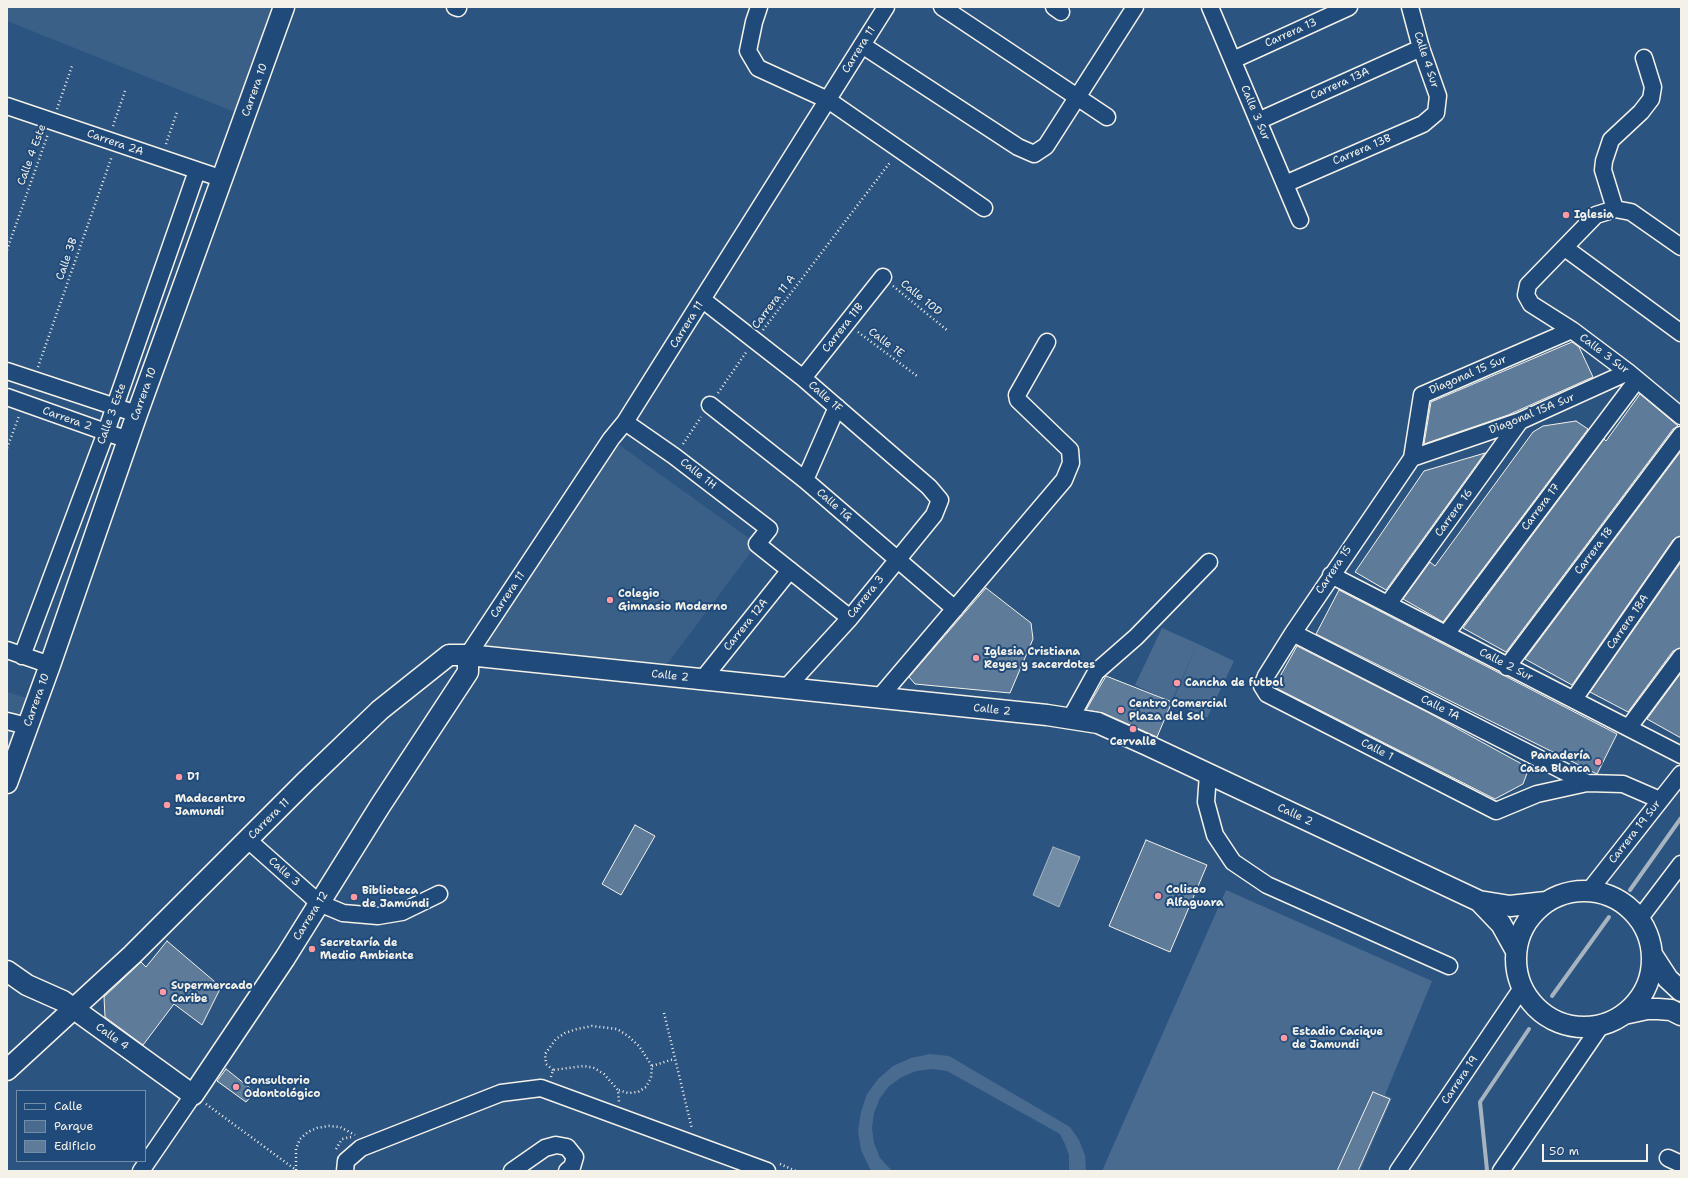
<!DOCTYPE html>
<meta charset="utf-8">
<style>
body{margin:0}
#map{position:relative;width:1688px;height:1178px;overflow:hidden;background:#2c5481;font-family:"Shantell Sans",sans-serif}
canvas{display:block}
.frame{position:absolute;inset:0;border:8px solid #f4f1e8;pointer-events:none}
.legend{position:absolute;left:16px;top:1090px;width:130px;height:72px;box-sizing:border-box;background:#1f4a7a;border:1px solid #748da6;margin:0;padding:5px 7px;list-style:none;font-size:12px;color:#f4f1e8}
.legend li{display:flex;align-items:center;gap:8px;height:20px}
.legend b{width:20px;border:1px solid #748da6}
.scale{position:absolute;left:1542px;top:1144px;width:106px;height:18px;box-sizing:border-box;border:2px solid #f4f1e8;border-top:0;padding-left:5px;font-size:12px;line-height:14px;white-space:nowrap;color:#f4f1e8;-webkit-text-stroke:3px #1f4a7a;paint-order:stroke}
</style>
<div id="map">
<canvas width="1688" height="1178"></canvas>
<div class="frame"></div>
<ul class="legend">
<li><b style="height:5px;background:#1f4a7a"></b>Calle</li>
<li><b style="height:11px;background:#496b90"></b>Parque</li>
<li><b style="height:11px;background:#5e7b9a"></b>Edificio</li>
</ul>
<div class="scale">50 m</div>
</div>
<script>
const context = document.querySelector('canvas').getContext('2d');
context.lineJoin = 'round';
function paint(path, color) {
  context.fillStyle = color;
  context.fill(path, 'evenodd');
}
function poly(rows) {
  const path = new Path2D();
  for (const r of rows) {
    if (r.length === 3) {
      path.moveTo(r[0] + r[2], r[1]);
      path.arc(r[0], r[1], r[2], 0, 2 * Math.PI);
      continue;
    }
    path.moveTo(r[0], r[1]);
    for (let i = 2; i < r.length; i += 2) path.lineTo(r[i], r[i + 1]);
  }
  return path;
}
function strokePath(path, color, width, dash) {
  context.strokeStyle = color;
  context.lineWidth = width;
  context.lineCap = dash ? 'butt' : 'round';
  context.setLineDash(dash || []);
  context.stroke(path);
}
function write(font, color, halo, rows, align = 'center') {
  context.font = font + ' "Shantell Sans",sans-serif';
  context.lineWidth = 4;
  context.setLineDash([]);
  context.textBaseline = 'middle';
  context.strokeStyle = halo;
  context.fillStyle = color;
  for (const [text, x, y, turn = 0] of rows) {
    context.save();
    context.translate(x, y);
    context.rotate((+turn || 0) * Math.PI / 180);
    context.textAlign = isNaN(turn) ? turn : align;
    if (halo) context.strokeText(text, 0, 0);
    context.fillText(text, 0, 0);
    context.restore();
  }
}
paint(poly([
 [7,7,284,7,245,116,7,21],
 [611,439,757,544,659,675,468,655],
 [7,692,36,701,7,783]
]), '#3b6088');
paint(poly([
 [1162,628,1198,644,1171,702,1135,685],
 [1198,644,1234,661,1207,718,1172,702],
 [1226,890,1432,981,1385,1095,1392,1098,1360,1171,1102,1171],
 [930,1054,949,1056,1070,1127,1079,1140,1085,1155,1086,1171,1069,1171,1069,1155,1065,1144,1060,1134,947,1071,932,1069,916,1071,902,1077,889,1086,880,1098,874,1113,872,1128,874,1143,880,1158,892,1171,871,1171,861,1150,858,1131,861,1112,867,1094,878,1079,893,1066,911,1058]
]), '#496b90');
const water = poly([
 [1053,847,1080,857,1059,907,1033,895,1053,847]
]);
paint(water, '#738ca6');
strokePath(water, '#a7b4c0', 1);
strokePath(poly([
 [1630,890,1681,818],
 [1552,996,1609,917],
 [1486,1171,1487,1170,1480,1102,1529,1029]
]), '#a7b4c0', 4);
const building = poly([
 [1572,342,1579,347,1593,377,1508,415,1424,444,1431,402,1572,342],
 [1640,394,1678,426,1673,429,1506,652,1463,628,1604,439,1606,441,1640,394],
 [1576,421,1588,429,1443,622,1403,599,1430,562,1435,566,1533,432,1543,426,1576,421],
 [1681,451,1681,536,1673,540,1572,685,1525,659,1681,451],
 [1485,453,1386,590,1355,572,1424,471,1485,453],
 [1681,562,1681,648,1673,651,1628,712,1590,692,1681,562],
 [986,588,1031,623,1033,639,1010,693,915,684,909,677,986,588],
 [1339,590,1617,734,1597,774,1316,634,1339,590],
 [1297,646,1429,713,1529,768,1523,784,1495,799,1274,687,1297,646],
 [1681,673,1681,738,1647,719,1681,673],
 [1106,676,1172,702,1157,737,1103,713,1086,710,1106,676],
 [635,825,655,836,621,895,602,884,635,825],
 [1146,840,1207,865,1170,952,1109,926,1146,840],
 [167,941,221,987,202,1025,174,1004,143,1045,105,1017,104,997,141,962,146,967,167,941],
 [226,1069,255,1092,246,1102,217,1081,226,1069],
 [1373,1092,1390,1099,1358,1171,1337,1171,1373,1092]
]);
paint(building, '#5e7b9a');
strokePath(building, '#f4f1e8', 1);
const minor = poly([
 [455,7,458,8],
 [759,7,754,22,748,51,758,68,828,100,984,208],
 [942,7,1107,117],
 [1054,7,1061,12],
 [1210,7,1300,220],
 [862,45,1018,147,1034,154,1046,146,1135,7],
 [1233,60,1349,7],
 [7,106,223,179],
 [1258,121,1421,48],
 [1285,184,1423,124,1436,113,1438,96,1421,48,1410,7],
 [1615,209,1596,215,1528,285,1526,295,1531,304,1572,330,1628,372,1681,416],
 [1615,209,1603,170,1604,161,1611,140,1641,112,1651,99,1653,87,1644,58],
 [1615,209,1631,212,1681,247],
 [1565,248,1681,333],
 [703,300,803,378,929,487,940,500,934,515,850,618,786,688],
 [1572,330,1422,395,1412,458,1293,633,1266,676,1262,686,1267,694,1496,811,1537,794,1587,783,1623,784,1660,800],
 [7,371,137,414],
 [803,378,883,277],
 [7,397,128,440],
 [710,405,805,480,955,609],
 [625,422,674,456,769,529,757,544,850,618],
 [1412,458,1520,421,1628,372],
 [805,480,837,407],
 [1331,575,1681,755],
 [1388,604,1520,421],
 [1293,633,1587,783],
 [1446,634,1637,380],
 [7,650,50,665],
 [468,655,611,439,625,422,886,7],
 [22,656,106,432,197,171],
 [1507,667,1681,435],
 [702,680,790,570],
 [879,698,1064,480,1071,463,1070,450,1018,400,1017,395,1047,342],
 [1574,699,1681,545],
 [1070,719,1096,672,1136,637,1209,562],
 [7,721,27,726],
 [1629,727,1681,657],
 [1208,774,1206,802,1215,835,1233,862,1267,885,1449,966],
 [248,840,319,903,343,913,378,916,402,912,439,894],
 [1589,891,1681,774],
 [1640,918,1681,864],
 [1668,1158,1681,1164],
 [141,1171,193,1095],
 [345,1171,346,1161,361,1148,501,1093,541,1088,767,1171],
 [512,1171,545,1148,556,1145,567,1147,575,1157,572,1167,567,1171],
 [1398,1171,1522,988],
 [1501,1171,1602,1024]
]);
const major = poly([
 [7,783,50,665,137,414,284,7],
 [1584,959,68],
 [1479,901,1501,924,1516,951],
 [1653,956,1668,979,1681,991],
 [7,971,27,985,63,1001,193,1095,285,958,380,806,468,672,468,655],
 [1624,1014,1647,1009,1658,1009,1671,1010,1681,1015],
 [7,1070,132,955,305,782,380,710,449,655,468,655,1047,715,1098,723,1147,745,1479,901,1510,906,1546,902]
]);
strokePath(minor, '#f4f1e8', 19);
strokePath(major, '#f4f1e8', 23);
strokePath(poly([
 [57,109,72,66],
 [113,126,125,91],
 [166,144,177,112],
 [7,250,48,134],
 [893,286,948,331],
 [763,330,891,161],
 [858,332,917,376],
 [38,367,112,156],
 [718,393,747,351],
 [683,444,701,417],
 [7,448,19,416],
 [664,1013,692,1129],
 [652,1066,674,1059],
 [553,1070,546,1064,545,1054,556,1039,565,1033,577,1029,592,1026,617,1029,628,1036,639,1046,652,1066,651,1078,646,1087,638,1092,628,1093,618,1090],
 [551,1077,553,1070,584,1066,594,1068,604,1074,618,1090,619,1102],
 [206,1104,296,1170],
 [336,1149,342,1139,351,1137],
 [780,1164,796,1171],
 [296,1170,296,1149,300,1139,308,1132,317,1128,329,1126,340,1127,355,1135]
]), '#f4f1e8', 2.5, [1, 3]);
strokePath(minor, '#1f4a7a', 16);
strokePath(major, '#1f4a7a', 20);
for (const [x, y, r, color] of [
 [1566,215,4,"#ff9aa2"],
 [610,600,4,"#ff9aa2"],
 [976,658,4,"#ff9aa2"],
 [1177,683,4,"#ff9aa2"],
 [1121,710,4,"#ff9aa2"],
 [1133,729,4,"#ff9aa2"],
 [1598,762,4,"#ff9aa2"],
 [179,777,4,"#ff9aa2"],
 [167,805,4,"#ff9aa2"],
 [1158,896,4,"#ff9aa2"],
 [354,897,4,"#ff9aa2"],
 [312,949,4,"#ff9aa2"],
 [163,992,4,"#ff9aa2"],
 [1284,1038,4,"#ff9aa2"],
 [236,1087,4,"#ff9aa2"]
]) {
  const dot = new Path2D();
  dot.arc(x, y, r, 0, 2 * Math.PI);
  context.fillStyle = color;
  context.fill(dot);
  strokePath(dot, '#1f4a7a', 1.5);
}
write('11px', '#f4f1e8', '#1f4a7a', [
 ["Carrera 13",1291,33,-24],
 ["Carrera 11",859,50,-58],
 ["Calle 4 Sur",1426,60,72],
 ["Carrera 13A",1340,84,-24],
 ["Carrera 10",255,90,-70],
 ["Calle 3 Sur",1255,113,67],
 ["Carrera 2A",115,143,19],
 ["Carrera 13B",1362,150,-23],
 ["Calle 4 Este",32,155,-70],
 ["Calle 3B",67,259,-71],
 ["Calle 10D",921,298,39],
 ["Carrera 11 A",774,302,-53],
 ["Carrera 11",687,325,-58],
 ["Carrera 11B",843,328,-52],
 ["Calle 1E",886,343,37],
 ["Calle 3 Sur",1604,354,37],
 ["Diagonal 15 Sur",1468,375,-23],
 ["Carrera 10",144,394,-70],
 ["Calle 1F",825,397,41],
 ["Calle 3 Este",112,414,-70],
 ["Diagonal 15A Sur",1532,414,-22],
 ["Carrera 2",67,419,19],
 ["Calle 1H",698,474,38],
 ["Calle 1G",834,505,41],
 ["Carrera 17",1541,507,-53],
 ["Carrera 16",1454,513,-54],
 ["Carrera 18",1594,551,-53],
 ["Carrera 15",1334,570,-56],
 ["Carrera 11",508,595,-56],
 ["Carrera 3",866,597,-51],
 ["Carrera 18A",1628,622,-55],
 ["Carrera 12A",746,625,-51],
 ["Calle 2 Sur",1506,665,27],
 ["Calle 2",670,676,6],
 ["Carrera 10",37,700,-70],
 ["Calle 1A",1440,708,27],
 ["Calle 2",992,710,6],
 ["Calle 1",1377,750,27],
 ["Calle 2",1295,815,25],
 ["Carrera 11",269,819,-45],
 ["Carrera 19 Sur",1635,832,-52],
 ["Calle 3",284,872,41],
 ["Carrera 12",311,916,-58],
 ["Calle 4",112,1037,36],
 ["Carrera 19",1460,1080,-56]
]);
write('bold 11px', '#f4f1e8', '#1f4a7a', [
 ["Iglesia",1574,215],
 ["Colegio",618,594],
 ["Gimnasio Moderno",618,607],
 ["Iglesia Cristiana",984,652],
 ["Reyes y sacerdotes",984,665],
 ["Cancha de futbol",1185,683],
 ["Centro Comercial",1129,704],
 ["Plaza del Sol",1129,717],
 ["Cervalle",1133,742,"center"],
 ["Panadería",1590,756,"right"],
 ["Casa Blanca",1590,769,"right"],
 ["D1",187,777],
 ["Madecentro",175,799],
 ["Jamundi",175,812],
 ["Coliseo",1166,890],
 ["Alfaguara",1166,903],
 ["Biblioteca",362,891],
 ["de Jamundi",362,904],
 ["Secretaría de",320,943],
 ["Medio Ambiente",320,956],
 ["Supermercado",171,986],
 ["Caribe",171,999],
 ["Estadio Cacique",1292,1032],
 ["de Jamundi",1292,1045],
 ["Consultorio",244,1081],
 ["Odontológico",244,1094]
], 'left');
</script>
